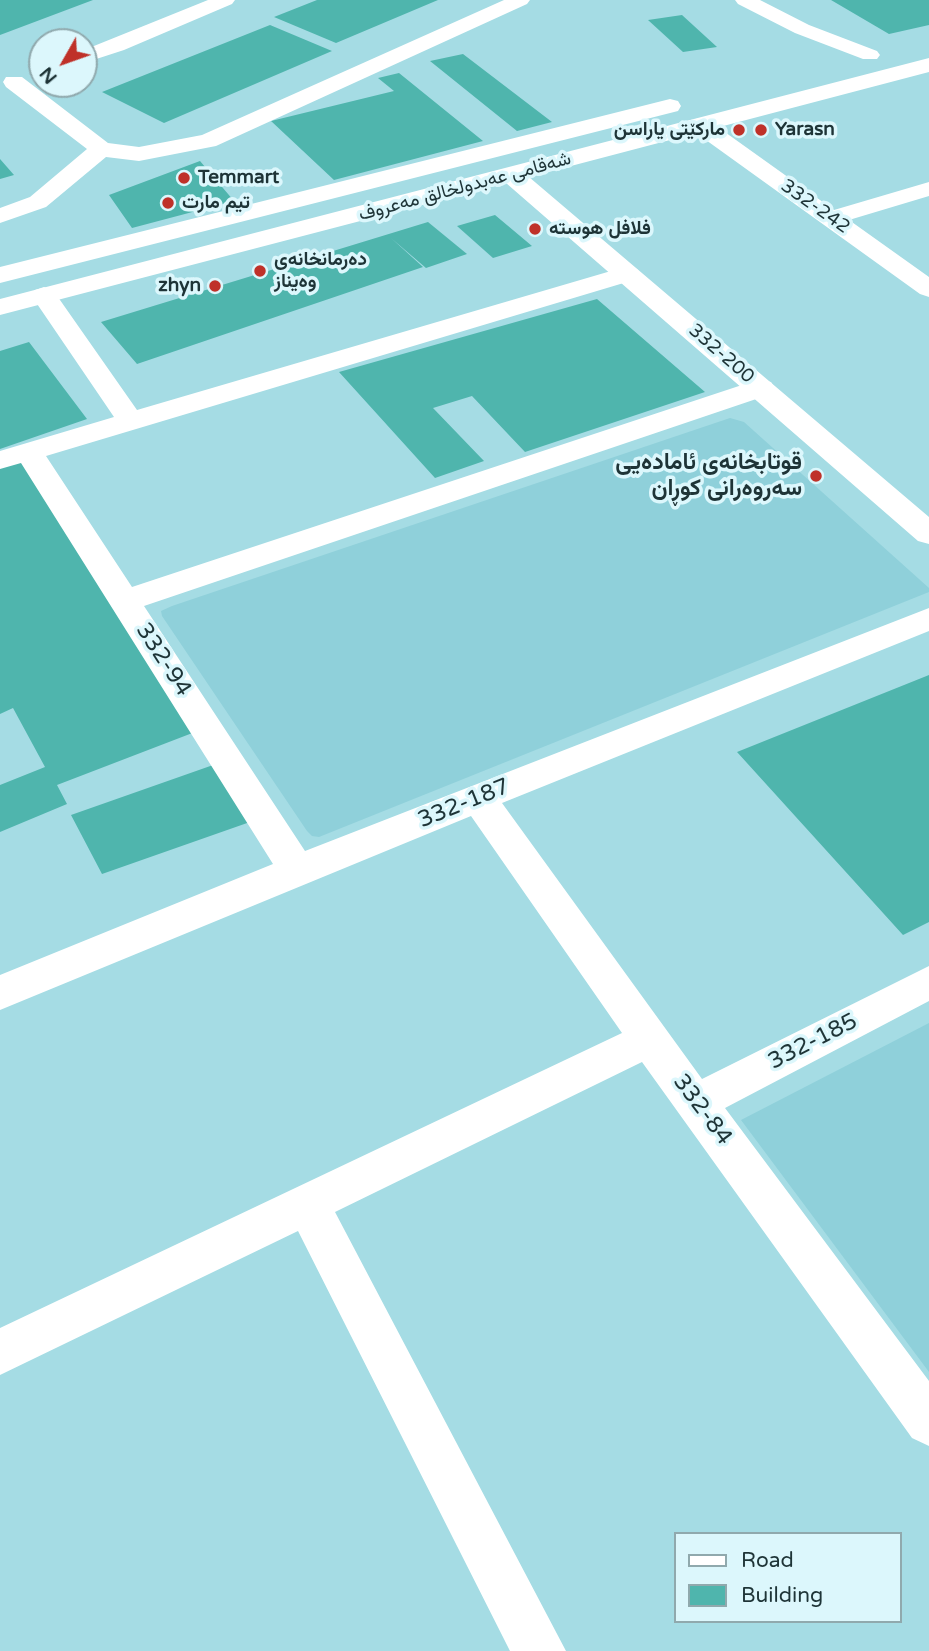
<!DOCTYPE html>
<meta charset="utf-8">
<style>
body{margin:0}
#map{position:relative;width:929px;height:1651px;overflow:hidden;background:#a5dce4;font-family:"Varela Round",sans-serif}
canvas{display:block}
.legend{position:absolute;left:674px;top:1532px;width:228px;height:91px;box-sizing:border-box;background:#dcf7fc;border:2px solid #90a9ad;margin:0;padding:9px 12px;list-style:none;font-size:21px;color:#1e3437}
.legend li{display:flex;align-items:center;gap:14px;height:35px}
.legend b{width:35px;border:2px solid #90a9ad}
.north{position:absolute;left:28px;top:28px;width:70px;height:70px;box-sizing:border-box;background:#dcf7fc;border:2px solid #90a9ad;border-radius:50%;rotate:230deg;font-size:19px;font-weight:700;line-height:28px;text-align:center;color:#1e3437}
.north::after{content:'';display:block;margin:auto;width:24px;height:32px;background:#bf3129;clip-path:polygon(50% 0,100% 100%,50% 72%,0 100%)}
</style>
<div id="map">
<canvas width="929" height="1651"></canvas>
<ul class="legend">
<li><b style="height:9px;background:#fff"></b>Road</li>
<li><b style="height:19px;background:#4fb5ad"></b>Building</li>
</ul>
<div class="north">N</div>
</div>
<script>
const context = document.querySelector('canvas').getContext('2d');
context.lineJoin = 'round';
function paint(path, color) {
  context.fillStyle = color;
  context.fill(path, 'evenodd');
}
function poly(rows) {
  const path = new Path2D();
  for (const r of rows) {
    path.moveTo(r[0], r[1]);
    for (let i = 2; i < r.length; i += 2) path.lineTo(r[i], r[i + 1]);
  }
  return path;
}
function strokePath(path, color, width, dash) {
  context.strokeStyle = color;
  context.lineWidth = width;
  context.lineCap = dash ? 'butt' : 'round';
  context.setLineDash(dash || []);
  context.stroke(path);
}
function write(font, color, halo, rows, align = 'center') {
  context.font = font + ' "Varela Round",Vazirmatn,sans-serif';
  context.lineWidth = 7;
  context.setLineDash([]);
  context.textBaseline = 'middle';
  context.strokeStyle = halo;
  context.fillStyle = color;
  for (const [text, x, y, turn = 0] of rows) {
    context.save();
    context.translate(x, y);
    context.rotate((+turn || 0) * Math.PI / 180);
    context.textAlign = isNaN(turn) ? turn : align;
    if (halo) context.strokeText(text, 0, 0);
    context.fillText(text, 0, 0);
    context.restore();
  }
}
paint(poly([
 [730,418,744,422,929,588,929,592,319,837,312,836,307,831,162,616,161,611,172,606],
 [929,1023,929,1372,741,1120]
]), '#8fd0da');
paint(poly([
 [0,0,93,0,0,35],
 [317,0,438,0,336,43,274,17],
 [831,0,929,0,929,25,889,34],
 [682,15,717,47,683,52,648,20],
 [270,25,332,51,164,123,102,92],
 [463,54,552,122,517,131,430,61],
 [399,73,483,141,334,180,271,121,394,91,378,78],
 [0,159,14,175,0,179],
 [200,161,234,201,132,228,109,195],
 [495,215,532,246,493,258,457,226],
 [428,222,467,254,426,268,391,238,423,267,137,364,101,322],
 [597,299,705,392,525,452,472,396,433,408,484,461,435,478,339,372],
 [29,342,87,419,0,449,0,351],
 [23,461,195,732,57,785,67,804,0,832,0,785,45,767,13,708,0,714,0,468],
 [929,675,929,922,903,935,737,752],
 [216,764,250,822,102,874,71,815]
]), '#4fb5ad');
paint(poly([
 [208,0,235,0,232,4,124,50,84,63,84,50,208,0],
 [504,0,530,0,527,4,216,146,139,161,106,157,46,207,0,223,0,208,30,197,87,149,6,87,3,82,6,77,22,77,108,143,139,147,202,135,504,0],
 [735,0,760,0,809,25,877,51,880,55,877,59,863,59,795,33,738,4,735,0],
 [700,118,708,120,834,210,929,182,929,196,849,220,929,277,929,297,920,294,692,130,689,125,692,120,700,118],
 [628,266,637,269,641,274,637,279,46,456,132,587,751,382,761,380,771,382,775,388,771,394,144,606,305,851,929,608,929,631,502,803,702,1079,929,966,929,1001,725,1108,929,1381,929,1446,912,1438,642,1062,335,1212,566,1651,510,1651,298,1231,0,1375,0,1328,622,1033,471,816,0,1010,0,975,273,864,21,463,0,469,0,451,114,417,31,295,35,290,44,287,53,290,137,410,628,266]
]), '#fff');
paint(poly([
 [929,58,929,72,529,177,929,517,929,544,918,541,506,183,0,315,0,299,929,58],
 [670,99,678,101,681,106,678,111,0,283,0,267,670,99]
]), '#fff');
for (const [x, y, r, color] of [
 [739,130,7,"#bf3129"],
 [761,130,7,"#bf3129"],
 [184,178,7,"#bf3129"],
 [168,203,7,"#bf3129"],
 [535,229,7,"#bf3129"],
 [260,271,7,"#bf3129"],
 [215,286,7,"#bf3129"],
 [816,476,7,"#bf3129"]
]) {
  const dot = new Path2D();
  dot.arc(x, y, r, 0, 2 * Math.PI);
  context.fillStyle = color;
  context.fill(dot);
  strokePath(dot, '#dcf7fc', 2.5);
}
write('bold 19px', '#1e3437', '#dcf7fc', [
 ["مارکێتی یاراسن",725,130,"right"],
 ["Yarasn",775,130],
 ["Temmart",198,178],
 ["تيم مارت",182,203],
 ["فلافل هوسته",549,229],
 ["دەرمانخانەی",274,260],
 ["وەیناز",274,282],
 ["zhyn",201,286,"right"]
], 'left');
write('19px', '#1e3437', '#dcf7fc', [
 ["شەقامی عەبدولخالق مەعروف",465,187,-15],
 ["332-242",815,207,35],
 ["332-200",721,354,41]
]);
write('bold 23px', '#1e3437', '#dcf7fc', [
 ["قوتابخانەی ئامادەیی",802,463],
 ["سەروەرانی کوڕان",802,489]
], 'right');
write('23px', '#1e3437', '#dcf7fc', [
 ["332-94",163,660,57],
 ["332-187",464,804,-22],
 ["332-185",813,1042,-27],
 ["332-84",702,1110,53]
]);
</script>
